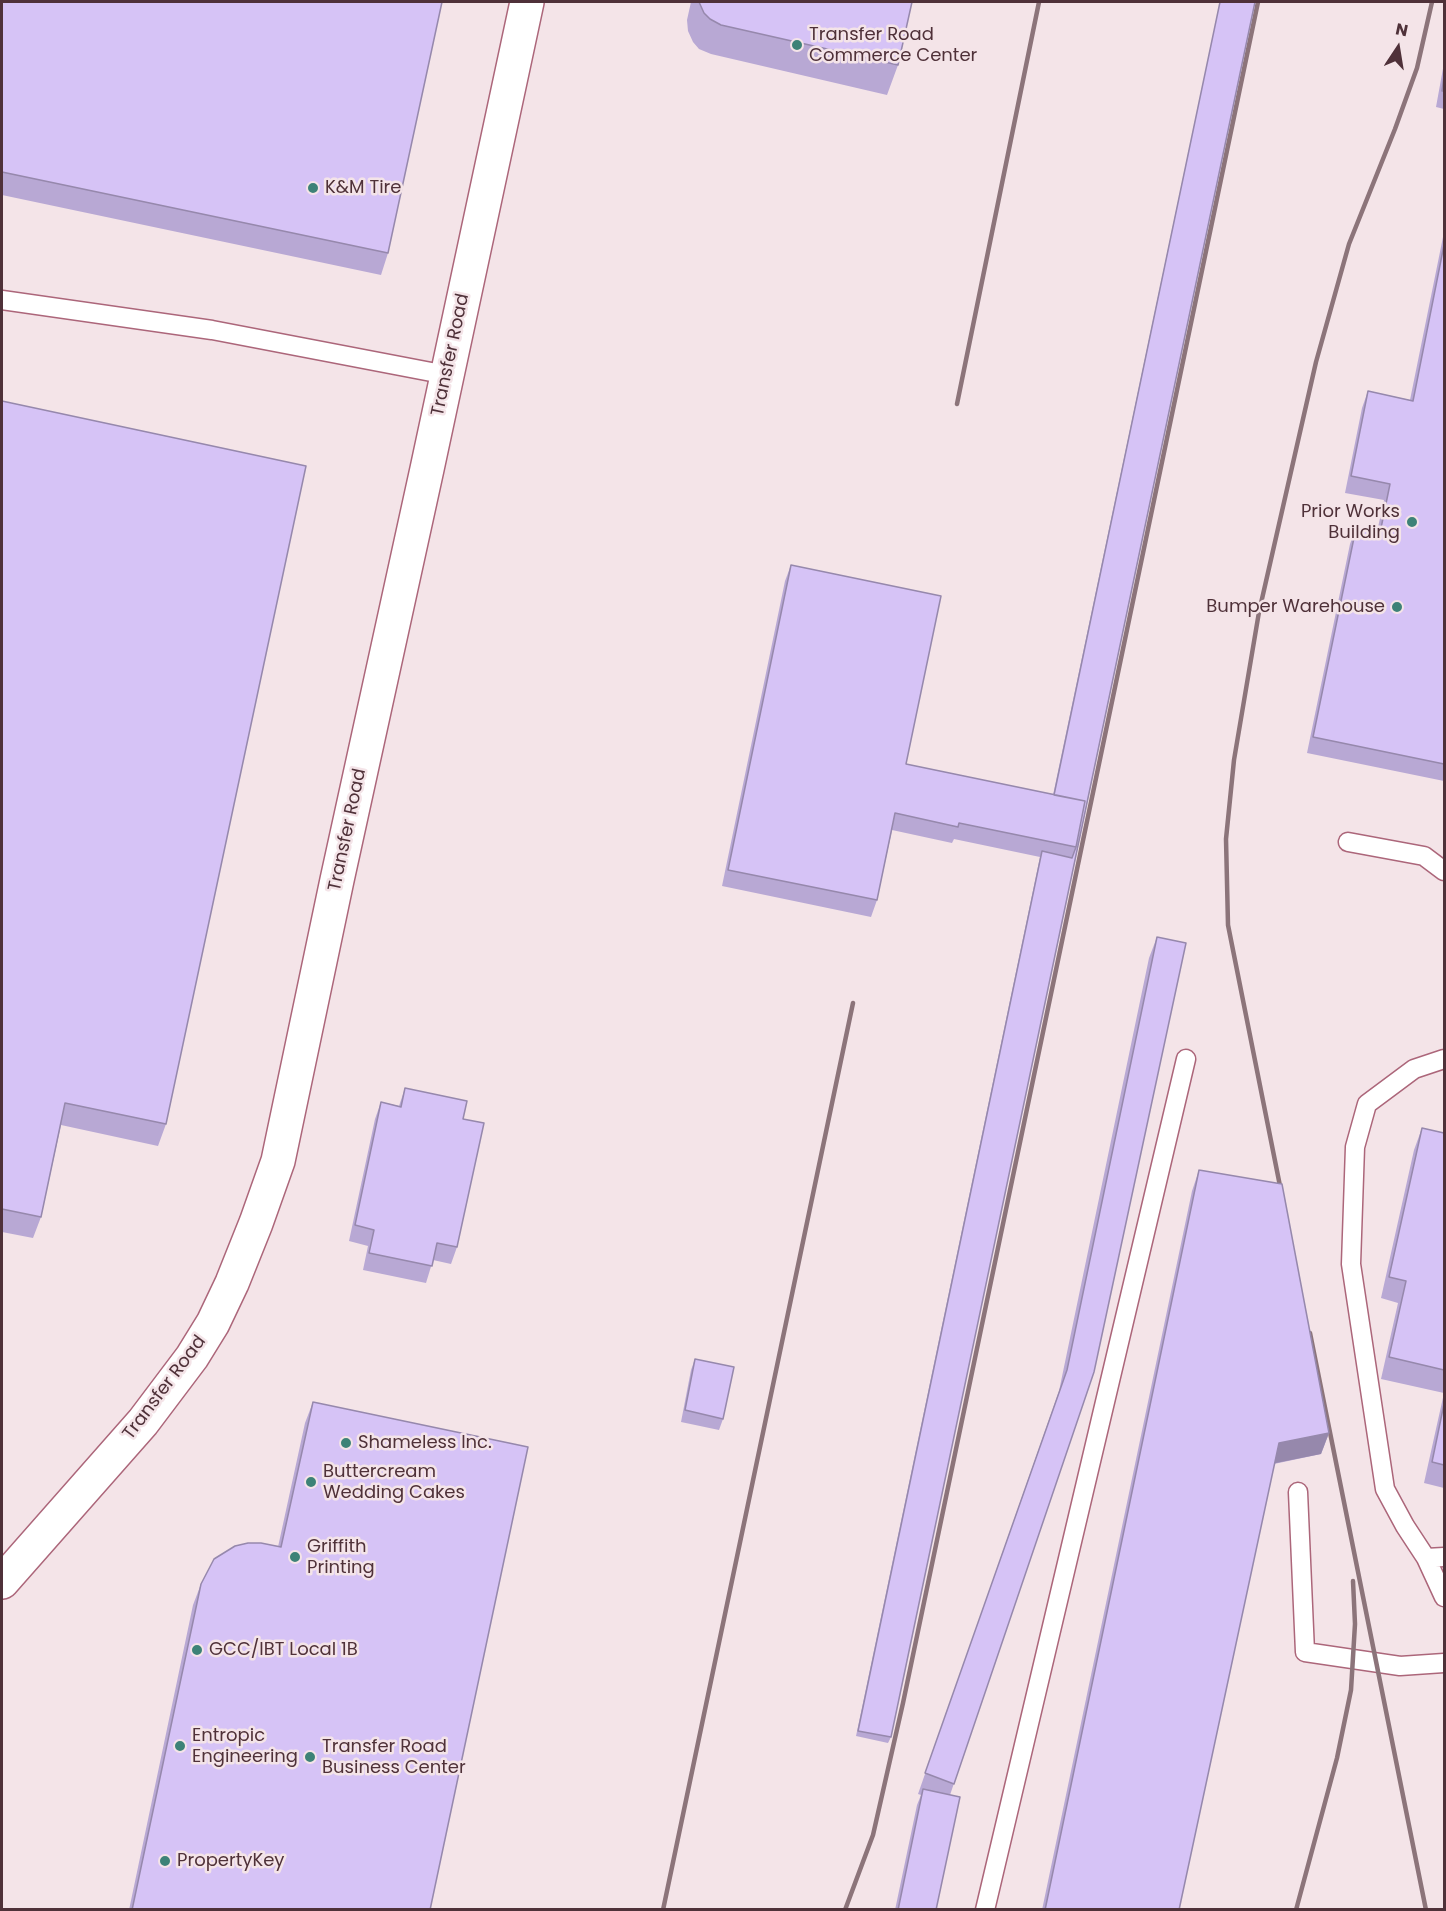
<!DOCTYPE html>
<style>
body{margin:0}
#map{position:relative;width:1446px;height:1911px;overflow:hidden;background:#f4e4e8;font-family:Poppins,sans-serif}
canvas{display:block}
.frame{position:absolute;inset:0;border:3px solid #4f3139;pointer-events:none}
.north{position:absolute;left:1368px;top:18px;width:60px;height:60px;-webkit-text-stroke:4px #f4e4e8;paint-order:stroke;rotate:12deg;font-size:16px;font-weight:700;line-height:24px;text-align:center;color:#4f3139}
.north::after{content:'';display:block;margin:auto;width:21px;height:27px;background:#4f3139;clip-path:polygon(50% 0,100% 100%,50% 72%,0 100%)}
</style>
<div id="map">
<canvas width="1446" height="1911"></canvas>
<div class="frame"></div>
<div class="north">N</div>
</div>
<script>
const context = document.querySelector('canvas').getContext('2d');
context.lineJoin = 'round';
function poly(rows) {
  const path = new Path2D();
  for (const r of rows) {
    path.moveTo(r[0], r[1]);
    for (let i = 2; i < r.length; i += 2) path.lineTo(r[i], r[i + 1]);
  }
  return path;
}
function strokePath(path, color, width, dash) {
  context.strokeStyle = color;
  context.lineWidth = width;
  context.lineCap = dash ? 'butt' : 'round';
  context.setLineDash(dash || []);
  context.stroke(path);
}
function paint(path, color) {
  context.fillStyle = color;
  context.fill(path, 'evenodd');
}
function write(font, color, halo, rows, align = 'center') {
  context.font = font + ' Poppins,sans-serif';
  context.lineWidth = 5;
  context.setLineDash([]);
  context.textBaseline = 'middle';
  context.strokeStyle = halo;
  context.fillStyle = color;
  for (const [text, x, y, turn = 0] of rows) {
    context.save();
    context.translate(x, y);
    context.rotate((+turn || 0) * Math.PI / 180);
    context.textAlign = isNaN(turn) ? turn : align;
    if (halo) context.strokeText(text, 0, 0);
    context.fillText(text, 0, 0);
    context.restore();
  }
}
const lane = poly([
 [2,300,212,330,447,375],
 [1348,842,1424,856,1444,871],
 [1444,1059,1414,1069,1367,1104,1355,1147,1351,1264,1385,1489,1405,1526,1426,1558,1444,1557],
 [1298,1492,1305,1652,1400,1666,1444,1663],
 [1426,1558,1444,1597],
 [985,1910,1186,1059]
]);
const secondary = poly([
 [2,1582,143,1422,192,1357,213,1323,232,1283,256,1223,278,1161,337,880,427,469,527,2]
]);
strokePath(lane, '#ac667a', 21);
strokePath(secondary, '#ac667a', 36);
strokePath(lane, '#fff', 18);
strokePath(secondary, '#fff', 33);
strokePath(poly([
 [957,404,1039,2],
 [1283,1201,1228,925,1226,839,1234,760,1259,612,1316,362,1349,244,1395,129,1417,68,1432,2],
 [1310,1333,1426,1910],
 [663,1910,853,1003],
 [845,1910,873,1835,903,1703,1258,2],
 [1296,1910,1337,1758,1351,1690,1355,1624,1353,1581]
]), '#8c747a', 4.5);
paint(poly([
 [2,2,388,253,381,275,2,195],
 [691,2,912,2,898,65,887,95,711,54,699,49,693,42,688,31,687,20],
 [1220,2,1255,2,891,1737,888,1743,856,1736,1040,857,954,839,952,843,892,830,877,900,871,917,722,886,785,581,791,565,906,764,1053,795],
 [1444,63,1444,109,1436,107],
 [1444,232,1444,781,1307,753,1350,544,1356,528,1377,532,1384,500,1345,493,1362,408,1368,391,1410,400],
 [2,401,166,1124,158,1146,61,1125,41,1217,33,1238,2,1232],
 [1157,937,1094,1372,950,1795,936,1910,895,1910,917,1805,921,1795,918,1794,1059,1391,1149,958],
 [405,1088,463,1119,457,1247,451,1264,433,1260,426,1283,363,1270,368,1246,349,1241,375,1119,381,1102,399,1106],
 [1422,1128,1444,1133,1444,1488,1424,1483,1444,1393,1381,1379,1398,1303,1381,1298,1414,1150],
 [1199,1170,1329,1433,1321,1454,1274,1464,1179,1910,1042,1910,1192,1191],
 [695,1359,723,1419,719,1430,681,1422,691,1370],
 [313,1402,430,1910,129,1910,193,1605,201,1584,278,1547,305,1423]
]), '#b8a8d4');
paint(poly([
 [1329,1433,1321,1454,1271,1464,1279,1443]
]), '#9688ac');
const building = poly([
 [2,2,442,2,388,253,2,172,2,2],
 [699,2,912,2,898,65,721,25,710,19,704,13,699,2],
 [1220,2,1255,2,891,1737,858,1731,1042,851,1072,858,1076,847,1085,801,1054,795,1220,2],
 [1444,76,1444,91,1442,91,1444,76],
 [1444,245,1444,764,1313,737,1356,528,1380,533,1390,484,1351,476,1368,391,1413,401,1444,245],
 [2,401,306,466,166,1124,65,1103,41,1217,2,1209,2,401],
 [791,565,941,596,906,764,1085,801,1076,847,959,823,958,827,895,813,877,900,728,870,791,565],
 [1157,937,1186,943,1094,1372,954,1784,925,1773,1067,1370,1157,937],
 [405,1088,467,1101,463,1119,484,1123,457,1247,437,1243,432,1266,369,1253,374,1230,355,1225,381,1102,401,1107,405,1088],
 [1422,1128,1444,1133,1444,1370,1389,1357,1406,1281,1389,1277,1422,1128],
 [1199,1170,1282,1184,1329,1433,1279,1443,1179,1910,1045,1910,1199,1170],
 [695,1359,734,1367,723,1419,685,1410,695,1359],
 [313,1402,528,1447,430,1910,132,1910,201,1584,214,1559,235,1546,248,1543,261,1543,281,1547,313,1402],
 [1444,1404,1444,1465,1432,1462,1444,1404],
 [923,1789,960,1797,936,1910,898,1910,923,1789]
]);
paint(building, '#d6c3f6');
strokePath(building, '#9688ac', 1.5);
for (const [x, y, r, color] of [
 [797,45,6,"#3d8277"],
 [313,188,6,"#3d8277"],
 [1412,522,6,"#3d8277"],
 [1397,607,6,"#3d8277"],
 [346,1443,6,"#3d8277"],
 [311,1482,6,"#3d8277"],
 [295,1557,6,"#3d8277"],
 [197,1650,6,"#3d8277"],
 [180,1746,6,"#3d8277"],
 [310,1757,6,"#3d8277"],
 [165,1861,6,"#3d8277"]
]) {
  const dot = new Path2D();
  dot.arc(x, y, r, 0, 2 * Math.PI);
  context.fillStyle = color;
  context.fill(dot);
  strokePath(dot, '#f4e4e8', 2);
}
write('18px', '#4f3139', '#f4e4e8', [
 ["Transfer Road",809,35],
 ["Commerce Center",809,56],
 ["K&M Tire",325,188],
 ["Prior Works",1400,512,"right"],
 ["Building",1400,533,"right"],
 ["Bumper Warehouse",1385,607,"right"],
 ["Shameless Inc.",358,1443],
 ["Buttercream",323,1472],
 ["Wedding Cakes",323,1493],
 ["Griffith",307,1547],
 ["Printing",307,1568],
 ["GCC/IBT Local 1B",209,1650],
 ["Entropic",192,1736],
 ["Engineering",192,1757],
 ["Transfer Road",322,1747],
 ["Business Center",322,1768],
 ["PropertyKey",177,1861]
], 'left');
write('18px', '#4f3139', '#f4e4e8', [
 ["Transfer Road",451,355,-78],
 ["Transfer Road",348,830,-78],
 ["Transfer Road",165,1388,-53]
]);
</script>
